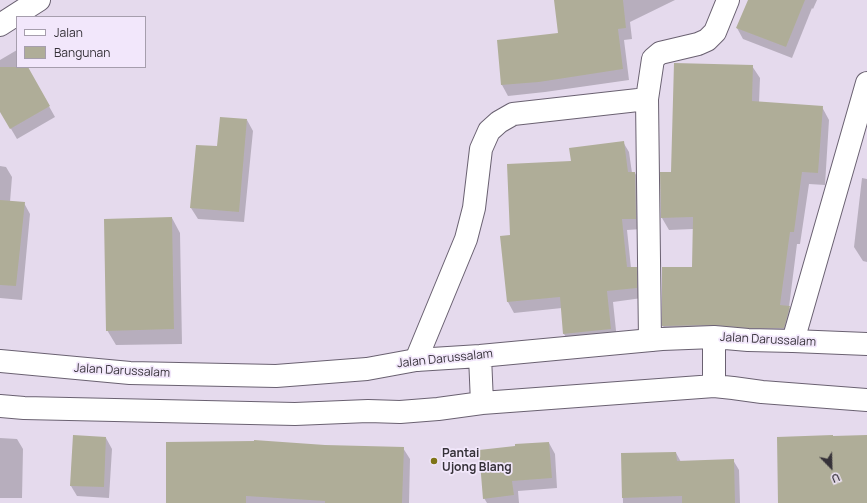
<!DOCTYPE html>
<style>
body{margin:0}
#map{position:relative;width:867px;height:503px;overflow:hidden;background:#e5daed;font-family:Manrope,sans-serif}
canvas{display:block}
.legend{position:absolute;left:16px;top:16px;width:130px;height:52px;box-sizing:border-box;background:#f2e7fb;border:1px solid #a69ead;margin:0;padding:5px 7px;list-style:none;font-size:12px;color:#353138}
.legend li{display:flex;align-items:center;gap:8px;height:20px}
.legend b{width:20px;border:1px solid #a69ead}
.north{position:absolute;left:811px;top:447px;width:40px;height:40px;-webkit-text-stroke:3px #f2e7fb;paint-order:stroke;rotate:157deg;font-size:11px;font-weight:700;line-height:16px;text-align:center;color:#353138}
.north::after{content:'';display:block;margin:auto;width:14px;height:18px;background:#353138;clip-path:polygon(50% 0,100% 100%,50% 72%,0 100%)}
</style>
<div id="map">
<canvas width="867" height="503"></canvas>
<ul class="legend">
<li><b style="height:5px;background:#fff"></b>Jalan</li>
<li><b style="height:11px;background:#afad98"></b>Bangunan</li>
</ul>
<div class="north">U</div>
</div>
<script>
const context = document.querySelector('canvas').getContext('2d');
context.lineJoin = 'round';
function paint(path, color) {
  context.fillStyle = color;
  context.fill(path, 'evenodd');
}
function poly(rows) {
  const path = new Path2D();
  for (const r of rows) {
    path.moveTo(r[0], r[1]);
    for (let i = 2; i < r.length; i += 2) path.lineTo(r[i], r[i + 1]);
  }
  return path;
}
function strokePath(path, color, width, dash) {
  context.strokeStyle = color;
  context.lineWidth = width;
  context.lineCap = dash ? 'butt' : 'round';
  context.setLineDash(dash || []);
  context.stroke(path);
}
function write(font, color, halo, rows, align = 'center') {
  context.font = font + ' Manrope,sans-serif';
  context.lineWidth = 3.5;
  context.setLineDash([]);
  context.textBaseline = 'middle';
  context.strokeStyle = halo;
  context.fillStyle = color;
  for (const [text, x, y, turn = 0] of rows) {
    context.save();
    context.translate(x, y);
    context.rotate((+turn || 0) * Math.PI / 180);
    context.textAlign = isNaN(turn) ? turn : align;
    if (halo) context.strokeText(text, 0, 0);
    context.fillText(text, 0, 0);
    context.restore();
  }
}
paint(poly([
 [567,0,675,0,630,22,632,39,624,40,629,80,545,92,508,96,502,85,498,41,559,34],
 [749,0,817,0,813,9,812,8,792,58,743,39,737,28],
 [17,50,17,67,27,67,55,117,17,139,0,110,0,60],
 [752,66,760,78,759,103,822,107,829,120,825,185,809,184,800,244,797,244,789,307,797,319,790,340,670,339,663,326,663,268,693,268,693,229,669,230,662,218,672,173],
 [247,120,253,131,244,222,198,219,191,208,197,146,218,147],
 [623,142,629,152,632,173,635,173,641,184,642,229,627,230,631,268,636,268,642,279,642,298,613,302,617,340,570,344,564,334,562,308,514,313,508,302,501,237,511,236,572,162],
 [0,166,6,167,12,177,10,202,24,203,30,214,22,300,0,298],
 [862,178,867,179,867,262,863,261,854,247],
 [172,218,180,233,182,344,116,345,107,330],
 [0,438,17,439,23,449,22,498,0,498],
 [106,438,112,449,109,498,77,496,71,486],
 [549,443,555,454,557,488,518,491,519,503,487,503,484,498],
 [325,446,403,448,410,459,409,503,167,503],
 [676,453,681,462,733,460,739,470,740,503,623,503,622,454]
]), '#0003');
paint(poly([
 [554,0,623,0,626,28,618,29,623,69,539,82,501,85,497,40,558,33],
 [748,0,805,0,786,47,736,28],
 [674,63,753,65,752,101,823,106,818,173,802,172,794,232,790,232,780,305,790,306,784,328,749,328,714,325,662,326,662,267,692,267,693,217,661,218,660,172,671,172],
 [0,67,28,67,50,106,10,129,0,112],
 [220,117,247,119,239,212,190,208,196,145,217,146],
 [624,141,628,172,635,172,636,219,622,219,627,267,637,267,637,288,607,291,611,329,563,334,560,297,507,302,500,236,510,235,507,164,571,161,569,148],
 [0,200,25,202,16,286,0,285],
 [172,217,174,329,106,331,104,219],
 [73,435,106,437,104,487,70,486],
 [833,435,833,436,867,435,867,503,778,503,777,437],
 [254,440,325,445,404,447,402,503,325,503,325,501,246,496,246,503,166,503,166,442,254,441],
 [549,442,552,478,512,481,514,495,483,499,479,450,515,446,515,444],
 [676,452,677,461,734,459,735,503,682,503,682,496,622,498,621,453]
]), '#afad98');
const street = poly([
 [0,25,39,0],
 [650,340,647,99,653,59,660,53,698,44,707,40,715,32,728,0],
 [793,341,867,83],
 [416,360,466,239,474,208,481,149,489,131,499,122,513,114,647,99]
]);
const secondary = poly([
 [480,356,482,403],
 [0,361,130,373,276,376,367,369,416,360,480,356,662,339,714,337,748,340,793,341,867,344],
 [714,386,714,337],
 [0,406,24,408,295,414,368,411,400,412,438,409,482,403,714,386,733,388,762,392,867,400]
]);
strokePath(street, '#6a6171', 24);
strokePath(secondary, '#6a6171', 24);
strokePath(street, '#fff', 22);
strokePath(secondary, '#fff', 22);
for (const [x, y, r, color] of [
 [434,461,4,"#7e7417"]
]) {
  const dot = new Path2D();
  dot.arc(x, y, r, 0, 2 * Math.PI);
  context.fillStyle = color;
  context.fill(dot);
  strokePath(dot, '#f2e7fb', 1.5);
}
write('12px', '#353138', '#f2e7fb', [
 ["Jalan Darussalam",768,340,3],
 ["Jalan Darussalam",445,359,-6],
 ["Jalan Darussalam",122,371,3]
]);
write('bold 12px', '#353138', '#f2e7fb', [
 ["Pantai",442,454],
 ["Ujong Blang",442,468]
], 'left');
</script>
